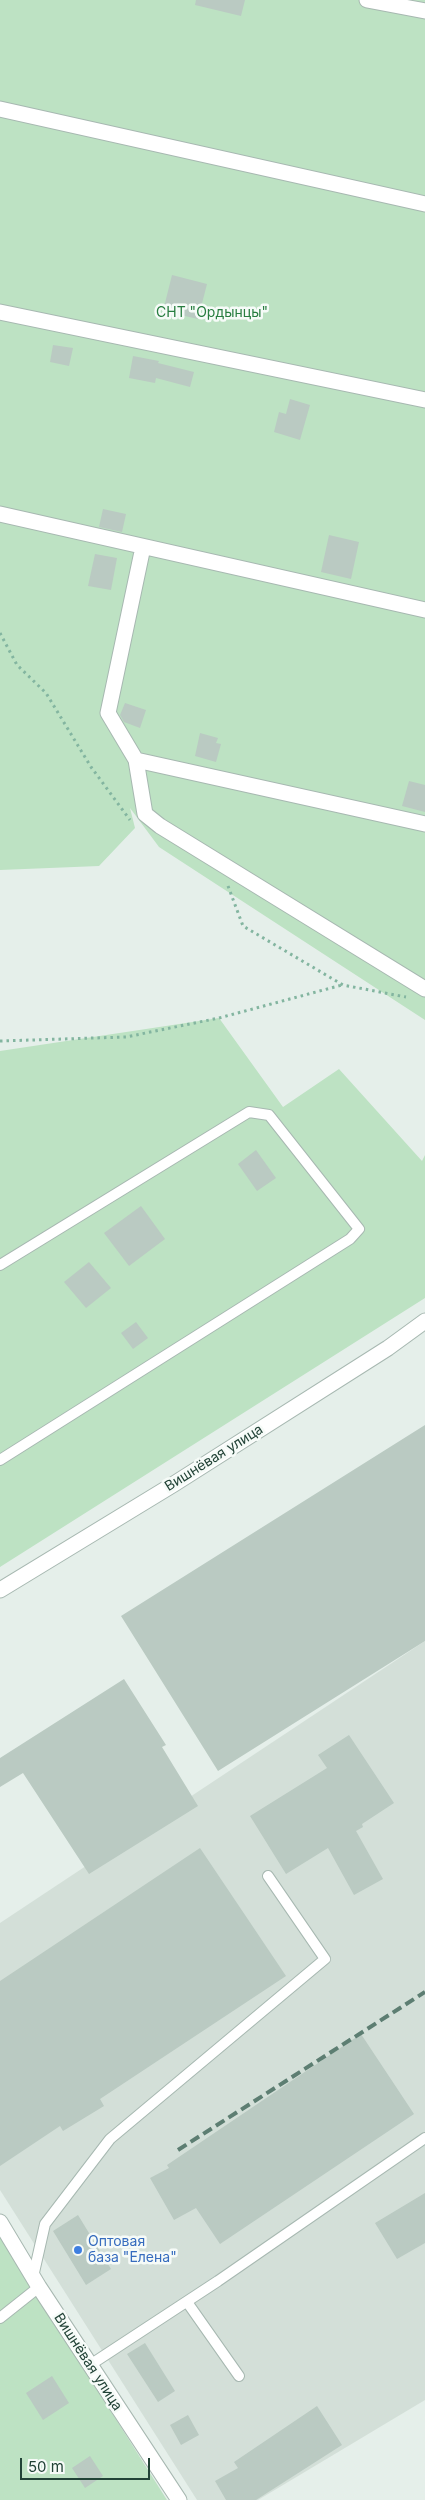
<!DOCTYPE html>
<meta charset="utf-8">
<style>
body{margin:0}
#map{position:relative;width:425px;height:2500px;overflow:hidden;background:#e5efea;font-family:Inter,sans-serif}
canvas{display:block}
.scale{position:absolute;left:20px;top:2458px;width:130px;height:22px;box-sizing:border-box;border:2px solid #224337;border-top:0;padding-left:6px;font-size:15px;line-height:18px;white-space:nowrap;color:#224337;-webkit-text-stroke:4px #f6fbf8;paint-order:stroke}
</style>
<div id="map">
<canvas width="425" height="2500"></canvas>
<div class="scale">50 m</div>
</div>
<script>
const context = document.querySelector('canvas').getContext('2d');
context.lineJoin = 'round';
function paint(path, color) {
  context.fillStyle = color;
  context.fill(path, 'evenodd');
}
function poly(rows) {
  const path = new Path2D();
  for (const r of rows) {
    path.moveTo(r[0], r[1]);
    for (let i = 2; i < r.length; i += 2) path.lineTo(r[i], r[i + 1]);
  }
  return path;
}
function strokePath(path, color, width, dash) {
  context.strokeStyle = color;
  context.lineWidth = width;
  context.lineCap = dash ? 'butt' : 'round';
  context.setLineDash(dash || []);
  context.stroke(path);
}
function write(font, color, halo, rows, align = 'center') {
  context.font = font + ' Inter,sans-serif';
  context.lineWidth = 5;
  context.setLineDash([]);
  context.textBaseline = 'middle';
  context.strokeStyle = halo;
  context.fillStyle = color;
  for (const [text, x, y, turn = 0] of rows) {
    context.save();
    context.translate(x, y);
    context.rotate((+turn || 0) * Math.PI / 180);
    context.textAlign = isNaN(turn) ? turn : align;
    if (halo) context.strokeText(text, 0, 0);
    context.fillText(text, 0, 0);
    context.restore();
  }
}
paint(poly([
 [425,1641,425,2400,258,2500,197,2500,0,2190,0,1923]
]), '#d3dfd8');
paint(poly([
 [0,0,425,0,425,1020,159,847,130,808,135,828,99,866,0,870],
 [219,1018,283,1107,339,1069,422,1161,425,1155,425,1298,0,1567,0,1051],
 [0,2236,167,2500,0,2500]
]), '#bde2c3');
paint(poly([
 [196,0,245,0,241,16,195,5],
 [172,275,207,284,198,319,163,311],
 [53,345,73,348,69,366,50,362],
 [133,356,159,361,158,363,194,372,190,387,156,378,155,383,129,378],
 [290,399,310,405,300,440,274,432,279,412,286,414],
 [103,509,126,514,122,532,99,527],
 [329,535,359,542,351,579,321,572],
 [95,554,117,558,111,590,88,586],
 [125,703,146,710,140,728,124,722,120,715],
 [200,733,218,738,216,743,221,744,216,762,195,756],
 [409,781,425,785,425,812,402,806],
 [256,1150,276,1178,257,1191,238,1164],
 [141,1206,165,1239,129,1266,104,1233],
 [89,1262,111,1288,86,1308,64,1282],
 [136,1322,148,1338,133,1349,121,1333],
 [425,1425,425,1641,218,1771,121,1616],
 [124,1679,166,1745,162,1747,198,1806,89,1874,23,1773,0,1787,0,1758],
 [349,1735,394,1803,362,1824,363,1827,356,1831,383,1879,354,1895,328,1848,286,1874,250,1816,327,1768,318,1755],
 [200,1848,286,1976,100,2099,104,2106,63,2131,60,2126,0,2166,0,1981],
 [361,2034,414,2114,220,2244,196,2208,174,2220,150,2178,169,2168,167,2165],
 [425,2193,425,2243,397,2259,375,2223],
 [78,2215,111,2269,86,2285,53,2231],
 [145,2343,175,2391,158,2402,127,2354],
 [52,2376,69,2403,43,2420,26,2393],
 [317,2406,342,2445,256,2500,226,2500,215,2481,238,2468,234,2462],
 [188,2415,199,2435,181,2445,170,2425],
 [90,2456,103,2476,85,2488,72,2468]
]), '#bacac2');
const service = poly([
 [0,1265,249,1112,269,1115,359,1229,350,1239,0,1460],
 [33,2277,45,2224,110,2139,325,1959,268,1876],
 [187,2302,239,2376],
 [0,2318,39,2287],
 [90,2365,218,2281,425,2138]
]);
const minor = poly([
 [367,0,425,11],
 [0,109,425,204],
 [0,312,425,400],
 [0,514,425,610],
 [143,547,108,713,136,760,425,824],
 [136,760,145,814,160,826,425,989],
 [0,1590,174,1484,388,1348,425,1321],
 [0,2222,39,2287,179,2500]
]);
strokePath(service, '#a7b8b1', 12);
strokePath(minor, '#a7b8b1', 17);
strokePath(poly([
 [0,633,17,665,46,693,91,767,130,820],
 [228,886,243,926,343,985,406,997],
 [0,1041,126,1037,219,1018,342,985]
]), '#83b5a0', 3, [2.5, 4]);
strokePath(service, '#fff', 10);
strokePath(minor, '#fff', 15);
strokePath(poly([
 [178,2150,425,1992]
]), '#5d7e72', 4, [10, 5]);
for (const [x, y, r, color] of [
 [78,2250,5,"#3f7fe0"]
]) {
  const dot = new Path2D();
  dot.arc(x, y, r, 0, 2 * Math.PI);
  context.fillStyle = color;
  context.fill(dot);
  strokePath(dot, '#f6fbf8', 2);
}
write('14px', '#287e40', '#f6fbf8', [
 ["СНТ \"Ордынцы\"",212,313]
]);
write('14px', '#224337', '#f6fbf8', [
 ["Вишнёвая улица",214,1458,-32],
 ["Вишнёвая улица",88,2362,57]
]);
write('14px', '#366cbe', '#f6fbf8', [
 ["Оптовая",88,2242],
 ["база \"Елена\"",88,2258]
], 'left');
</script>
